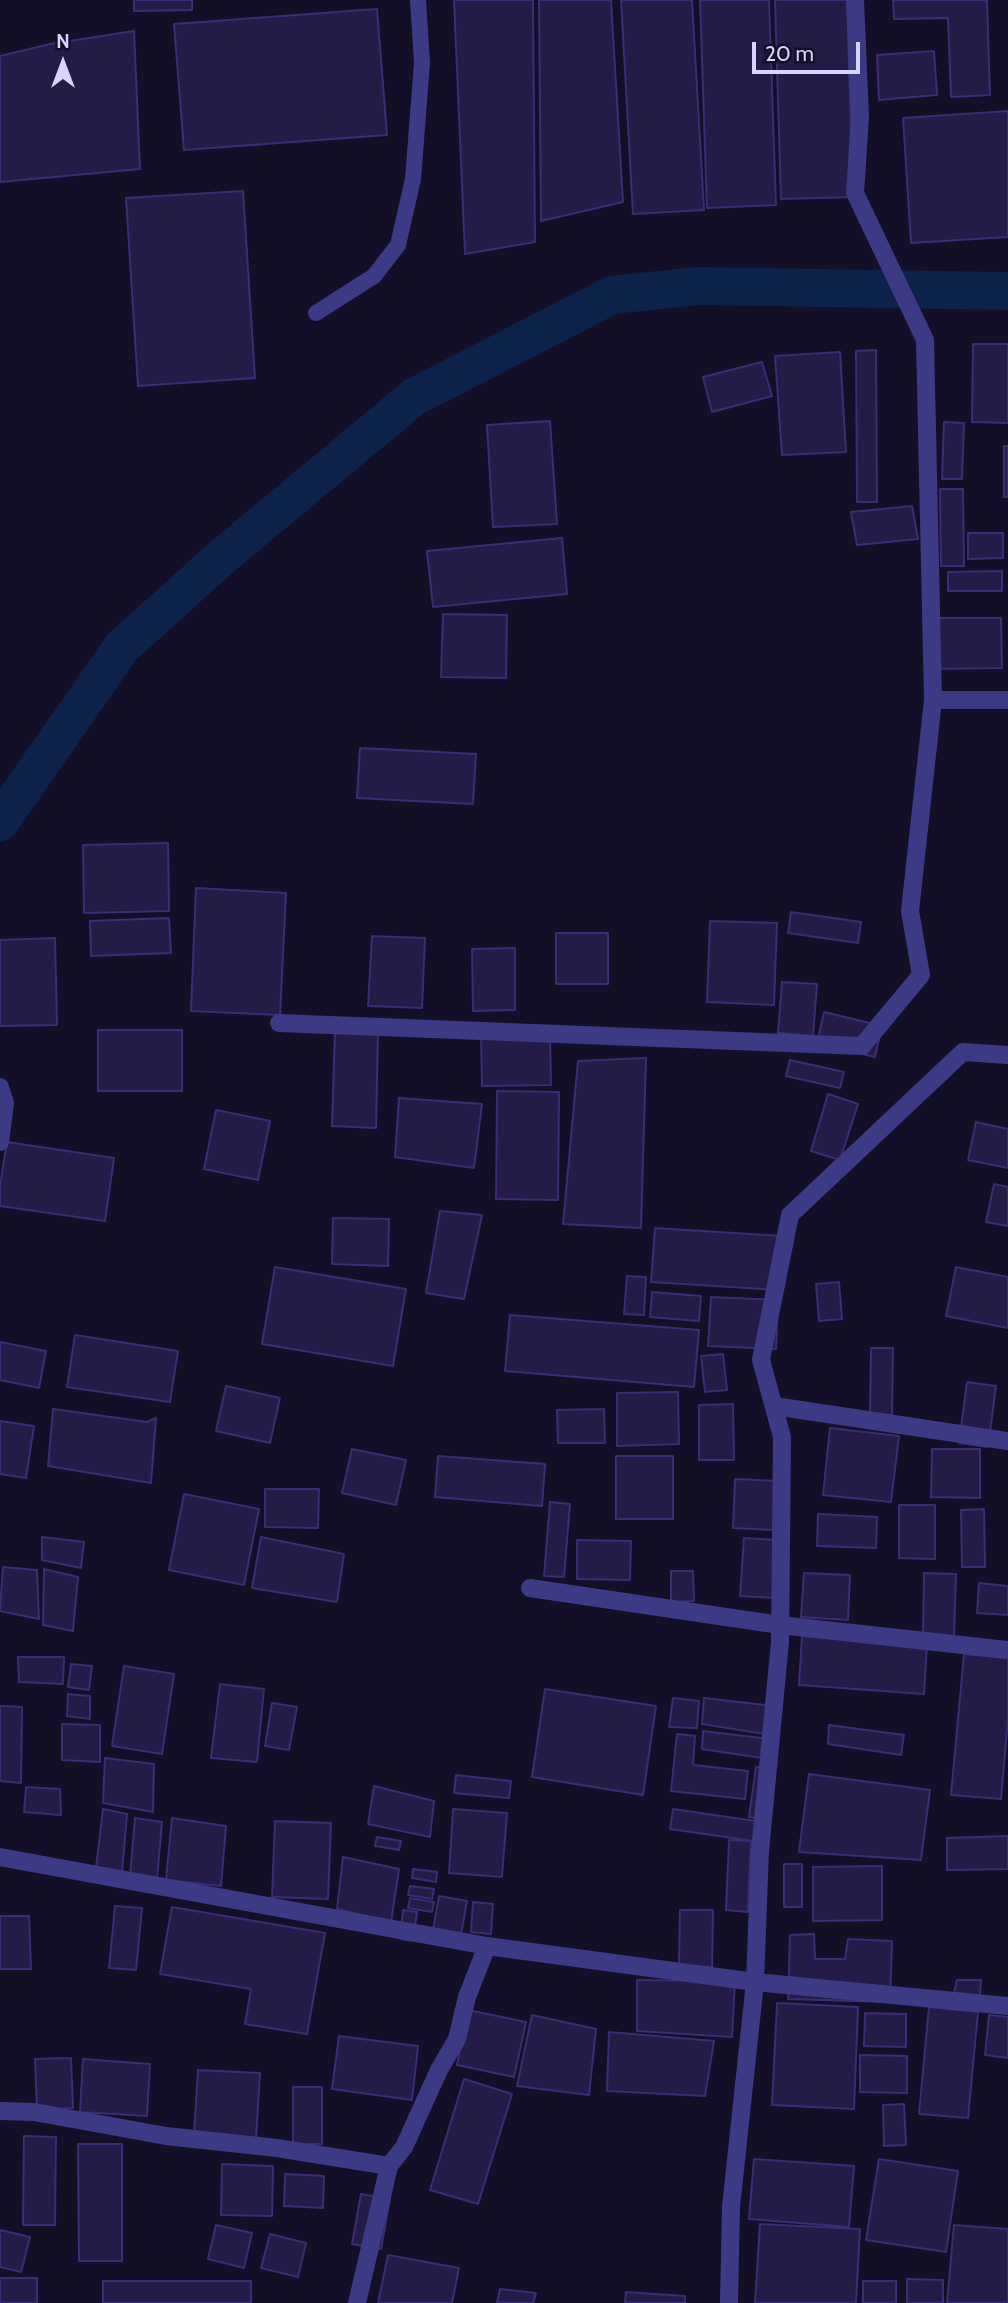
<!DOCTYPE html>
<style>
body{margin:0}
#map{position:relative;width:1008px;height:2303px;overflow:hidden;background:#130f26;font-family:Cabin,sans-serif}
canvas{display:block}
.north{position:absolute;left:28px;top:28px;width:70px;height:70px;-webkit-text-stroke:5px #130f26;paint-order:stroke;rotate:0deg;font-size:19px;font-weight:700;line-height:28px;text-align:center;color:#d9d4ff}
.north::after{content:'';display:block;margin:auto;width:24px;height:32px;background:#d9d4ff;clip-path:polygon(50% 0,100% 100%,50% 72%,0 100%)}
.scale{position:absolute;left:752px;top:42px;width:108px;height:32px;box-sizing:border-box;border:4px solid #d9d4ff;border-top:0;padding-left:9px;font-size:21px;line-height:24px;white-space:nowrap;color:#d9d4ff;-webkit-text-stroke:5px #130f26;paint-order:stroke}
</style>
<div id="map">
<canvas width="1008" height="2303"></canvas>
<div class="north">N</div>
<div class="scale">20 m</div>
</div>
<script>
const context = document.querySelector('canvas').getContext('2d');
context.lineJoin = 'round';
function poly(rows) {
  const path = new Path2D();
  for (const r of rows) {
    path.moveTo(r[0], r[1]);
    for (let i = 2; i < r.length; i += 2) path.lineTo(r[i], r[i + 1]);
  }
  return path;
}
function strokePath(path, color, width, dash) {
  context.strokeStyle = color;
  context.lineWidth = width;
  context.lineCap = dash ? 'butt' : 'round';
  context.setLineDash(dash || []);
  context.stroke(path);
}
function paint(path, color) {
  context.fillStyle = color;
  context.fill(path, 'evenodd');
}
strokePath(poly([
 [0,822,122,647,223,556,414,397,612,295,697,286,1008,291]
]), '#0c2248', 38);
const building = poly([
 [134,0,192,0,192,10,134,11,134,0],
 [454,0,533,0,535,242,465,254,454,0],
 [539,0,611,0,623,202,541,221,539,0],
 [621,0,692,0,704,210,633,214,621,0],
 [700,0,769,0,776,205,707,208,700,0],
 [775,0,847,0,853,197,781,199,775,0],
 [893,0,987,0,990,95,951,97,948,18,894,19,893,0],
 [377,9,387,135,184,150,174,24,377,9],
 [134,31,140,169,0,182,0,56,50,44,134,31],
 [934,51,937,95,879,100,877,55,934,51],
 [1008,111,1008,237,911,243,903,118,1008,111],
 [243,191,255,378,138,386,126,198,243,191],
 [973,344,1008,344,1008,423,972,422,973,344],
 [876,350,877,502,857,502,856,351,876,350],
 [840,352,846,452,782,455,775,356,840,352],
 [762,362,772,396,712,412,703,377,762,362],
 [550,421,557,524,493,527,487,425,550,421],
 [944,422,964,423,962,479,942,479,944,422],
 [1004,446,1008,446,1008,497,1004,497,1004,446],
 [940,489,963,489,964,566,941,566,940,489],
 [912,506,918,539,857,545,851,512,912,506],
 [968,533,1003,533,1003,558,968,559,968,533],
 [562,538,567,594,433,607,427,551,562,538],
 [1002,571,1002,591,948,591,948,572,1002,571],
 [443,614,507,615,506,678,441,677,443,614],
 [927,618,1001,618,1002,668,928,669,927,618],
 [360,748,476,754,473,804,357,798,360,748],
 [168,843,169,911,84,913,83,845,168,843],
 [196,888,286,893,280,1015,191,1011,196,888],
 [791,912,861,922,858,943,788,933,791,912],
 [169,918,171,953,91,956,90,921,169,918],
 [710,921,777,923,774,1005,707,1002,710,921],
 [556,933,608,933,608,984,556,984,556,933],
 [372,936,425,938,422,1008,368,1006,372,936],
 [55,938,57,1025,0,1026,0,940,55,938],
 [515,948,515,1010,473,1011,472,949,515,948],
 [782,982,817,984,813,1036,778,1033,782,982],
 [824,1012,882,1026,875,1057,817,1043,824,1012],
 [335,1029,378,1030,376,1128,332,1126,335,1029],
 [98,1030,182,1030,182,1091,98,1091,98,1030],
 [550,1033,551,1085,482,1086,481,1035,550,1033],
 [646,1058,641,1228,563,1224,578,1061,646,1058],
 [790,1060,844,1072,840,1088,786,1076,790,1060],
 [497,1091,559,1092,558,1200,496,1199,497,1091],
 [828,1094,858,1104,840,1160,811,1151,828,1094],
 [399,1098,482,1104,474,1168,395,1157,399,1098],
 [216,1110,270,1121,258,1180,204,1169,216,1110],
 [976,1122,1008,1129,1008,1168,968,1160,976,1122],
 [7,1142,114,1158,105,1221,0,1206,0,1186,7,1142],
 [994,1184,1008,1187,1008,1226,986,1222,994,1184],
 [440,1211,482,1215,464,1299,426,1293,440,1211],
 [333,1218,389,1219,388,1266,332,1264,333,1218],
 [655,1228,782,1236,778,1290,651,1282,655,1228],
 [275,1267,406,1289,393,1366,262,1344,275,1267],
 [956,1267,1008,1277,1008,1328,946,1316,956,1267],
 [627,1276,646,1277,644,1315,624,1314,627,1276],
 [839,1282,842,1319,819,1321,816,1284,839,1282],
 [652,1292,701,1296,699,1321,650,1317,652,1292],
 [711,1297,778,1300,776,1349,708,1346,711,1297],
 [510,1315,699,1330,694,1387,505,1371,510,1315],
 [75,1335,178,1351,170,1402,67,1387,75,1335],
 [0,1342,46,1351,39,1388,0,1380,0,1342],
 [871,1348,893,1348,892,1415,870,1415,871,1348],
 [723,1354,727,1390,705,1392,701,1356,723,1354],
 [967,1382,996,1386,988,1447,959,1443,967,1382],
 [226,1386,280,1398,270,1443,216,1431,226,1386],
 [678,1392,679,1444,617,1446,617,1393,678,1392],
 [733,1404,734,1460,699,1460,699,1405,733,1404],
 [53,1409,147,1422,156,1418,151,1483,48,1466,53,1409],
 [604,1409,605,1443,558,1443,557,1410,604,1409],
 [0,1421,34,1426,26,1478,0,1474,0,1421],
 [830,1428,899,1436,891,1502,823,1495,830,1428],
 [352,1449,406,1460,396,1505,342,1493,352,1449],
 [932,1449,980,1449,980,1498,931,1497,932,1449],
 [438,1456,545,1464,542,1506,435,1497,438,1456],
 [616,1456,673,1456,673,1519,616,1519,616,1456],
 [735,1479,777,1481,773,1530,733,1528,735,1479],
 [265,1489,319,1489,318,1528,265,1527,265,1489],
 [184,1494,259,1509,244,1585,169,1570,184,1494],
 [550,1502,570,1504,564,1577,544,1576,550,1502],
 [899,1505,935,1505,935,1559,899,1558,899,1505],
 [984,1509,985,1567,962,1567,961,1510,984,1509],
 [818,1514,877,1517,876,1548,817,1546,818,1514],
 [42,1537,84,1542,81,1568,42,1560,42,1537],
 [261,1537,344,1554,337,1602,252,1588,261,1537],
 [744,1538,778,1540,775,1598,740,1596,744,1538],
 [577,1540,631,1541,630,1580,577,1579,577,1540],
 [3,1567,37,1570,39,1619,0,1611,3,1567],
 [44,1569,78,1577,73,1631,43,1625,44,1569],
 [671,1571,693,1571,694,1601,671,1602,671,1571],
 [804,1573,850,1575,848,1620,801,1617,804,1573],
 [924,1573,956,1574,954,1637,923,1636,924,1573],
 [979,1583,1008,1586,1008,1615,977,1613,979,1583],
 [802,1636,927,1645,924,1694,799,1685,802,1636],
 [964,1654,1008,1658,1008,1719,1001,1799,951,1795,964,1654],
 [18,1657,64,1657,63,1684,19,1682,18,1657],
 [71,1664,92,1666,89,1690,68,1687,71,1664],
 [124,1666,174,1674,162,1754,112,1746,124,1666],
 [220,1684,264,1689,257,1762,211,1758,220,1684],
 [545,1689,656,1706,643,1795,532,1777,545,1689],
 [68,1694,90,1696,90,1719,67,1716,68,1694],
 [673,1698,699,1701,697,1728,669,1727,673,1698],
 [704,1698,782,1707,777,1736,702,1724,704,1698],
 [272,1703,297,1707,289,1750,265,1746,272,1703],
 [0,1706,22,1707,21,1783,0,1781,0,1706],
 [62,1724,100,1725,100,1762,62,1760,62,1724],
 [829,1725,904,1735,901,1755,828,1744,829,1725],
 [703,1731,778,1740,775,1760,702,1749,703,1731],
 [677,1734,695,1736,693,1765,748,1771,745,1799,671,1791,677,1734],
 [105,1758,154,1764,153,1812,103,1803,105,1758],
 [756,1767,774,1768,766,1820,749,1817,756,1767],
 [809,1774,930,1790,921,1860,799,1852,809,1774],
 [456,1775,511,1781,509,1798,454,1793,456,1775],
 [374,1786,434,1801,430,1837,368,1824,374,1786],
 [26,1787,60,1789,61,1815,24,1812,26,1787],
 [103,1809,127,1814,122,1873,96,1868,103,1809],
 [453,1809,507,1813,502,1877,449,1873,453,1809],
 [673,1809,769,1823,767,1843,670,1829,673,1809],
 [135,1818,162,1822,157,1879,130,1877,135,1818],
 [172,1818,226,1826,221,1886,166,1880,172,1818],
 [275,1821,331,1823,328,1899,272,1897,275,1821],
 [1008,1836,1008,1869,947,1870,947,1838,1008,1836],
 [377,1837,401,1841,399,1850,375,1846,377,1837],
 [729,1840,751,1841,748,1912,726,1910,729,1840],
 [343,1857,399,1869,391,1922,337,1909,343,1857],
 [784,1864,802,1864,802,1907,784,1907,784,1864],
 [882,1866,882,1920,813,1921,813,1867,882,1866],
 [413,1869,437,1872,436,1882,412,1878,413,1869],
 [410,1886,434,1889,432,1899,408,1895,410,1886],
 [439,1896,467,1901,461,1935,433,1930,439,1896],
 [410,1898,434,1902,432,1912,408,1908,410,1898],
 [473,1902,493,1904,491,1934,471,1932,473,1902],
 [115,1906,142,1908,136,1970,109,1968,115,1906],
 [172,1907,325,1933,307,2034,245,2024,251,1989,160,1974,172,1907],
 [403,1910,417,1912,413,1941,400,1939,403,1910],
 [680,1910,713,1910,712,1967,679,1966,680,1910],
 [0,1916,29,1916,31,1969,0,1969,0,1916],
 [814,1934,815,1959,845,1959,848,1939,892,1941,890,2002,788,1999,790,1935,814,1934],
 [637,1980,735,1981,732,2037,637,2031,637,1980],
 [957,1980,981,1980,979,2008,951,2005,957,1980],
 [777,2003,858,2007,854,2109,772,2105,777,2003],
 [929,2007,978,2012,968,2118,919,2114,929,2007],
 [468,2010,526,2022,514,2077,457,2065,468,2010],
 [865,2013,906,2014,906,2047,864,2046,865,2013],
 [532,2015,596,2029,589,2095,517,2086,532,2015],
 [989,2015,1008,2017,1008,2058,985,2055,989,2015],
 [609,2032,714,2041,705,2096,607,2091,609,2032],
 [339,2036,418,2046,412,2100,332,2089,339,2036],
 [860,2055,907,2056,907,2093,860,2092,860,2055],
 [71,2058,73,2108,37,2110,35,2059,71,2058],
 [83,2059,150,2064,147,2116,80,2112,83,2059],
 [198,2070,260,2073,256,2138,194,2134,198,2070],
 [464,2079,512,2094,478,2204,430,2190,464,2079],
 [293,2087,322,2087,322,2144,293,2144,293,2087],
 [904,2104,906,2145,884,2146,883,2105,904,2104],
 [24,2136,56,2137,55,2225,23,2225,24,2136],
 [78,2144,122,2144,122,2261,79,2261,78,2144],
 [754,2159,854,2166,849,2227,749,2219,754,2159],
 [879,2159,958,2171,946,2252,866,2240,879,2159],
 [222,2164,273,2166,272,2216,221,2215,222,2164],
 [285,2174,324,2176,323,2208,284,2206,285,2174],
 [361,2194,390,2199,381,2249,352,2244,361,2194],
 [760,2224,860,2229,856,2303,755,2303,760,2224],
 [216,2225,252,2233,244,2268,208,2259,216,2225],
 [954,2225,1008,2229,1008,2303,947,2303,954,2225],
 [0,2230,30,2237,21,2272,0,2267,0,2230],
 [270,2234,306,2243,298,2277,261,2268,270,2234],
 [388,2255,459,2268,452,2303,378,2303,388,2255],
 [0,2278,37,2278,37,2303,0,2303,0,2278],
 [907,2279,943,2280,943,2303,907,2303,907,2279],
 [103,2281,251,2281,251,2303,103,2303,103,2281],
 [863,2281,896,2281,896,2303,863,2303,863,2281],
 [500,2289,536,2293,533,2303,497,2303,500,2289],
 [626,2292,685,2296,685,2303,625,2303,626,2292]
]);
paint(building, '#241b47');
strokePath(building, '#3b2d73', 2);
strokePath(poly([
 [316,313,374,276,398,245,413,179,422,63,418,0]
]), '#3d3a85', 16);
strokePath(poly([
 [855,0,860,117,855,193,925,340,933,700],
 [279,1023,862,1046,921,975,910,911,933,700,1008,700],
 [0,1087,5,1103,0,1142],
 [774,1406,1008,1441],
 [530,1588,780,1625,1008,1650],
 [0,1857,487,1946,755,1982,1008,2006],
 [0,2111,34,2112,166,2136,277,2148,389,2166,404,2147,439,2070,457,2039,467,1997,487,1946],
 [357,2303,389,2166],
 [729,2303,731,2207,755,1982,760,1851,780,1642,782,1437,761,1360,790,1215,963,1052,1008,1055]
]), '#3d3a85', 18);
</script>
